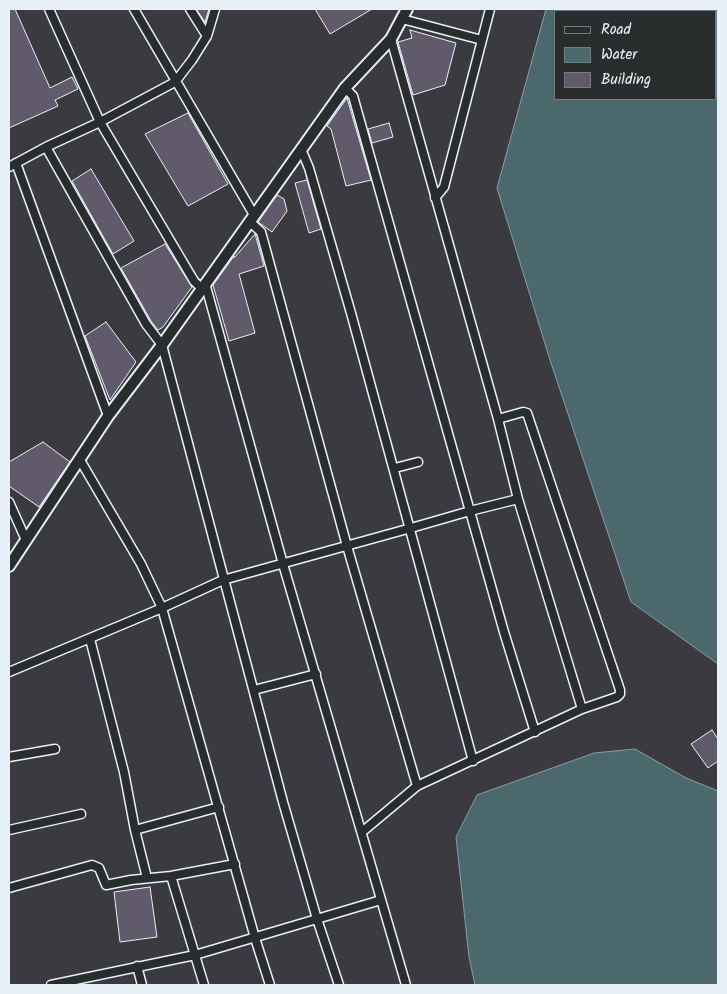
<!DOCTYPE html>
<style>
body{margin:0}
#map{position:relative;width:727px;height:994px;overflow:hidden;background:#3a3a40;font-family:Kalam,sans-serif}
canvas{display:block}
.frame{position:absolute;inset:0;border:10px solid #e8f1f8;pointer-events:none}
.legend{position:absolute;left:554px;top:10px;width:162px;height:90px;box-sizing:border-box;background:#2a2d2e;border:1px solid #767b7f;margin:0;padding:6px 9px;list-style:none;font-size:15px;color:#e8f1f8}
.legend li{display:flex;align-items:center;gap:10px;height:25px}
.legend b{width:25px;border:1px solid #767b7f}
</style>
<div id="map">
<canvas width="727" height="994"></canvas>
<div class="frame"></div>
<ul class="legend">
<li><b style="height:6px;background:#2a2d2e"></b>Road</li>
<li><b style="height:14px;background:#4b696d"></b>Water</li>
<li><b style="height:14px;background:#615a6b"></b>Building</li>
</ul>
</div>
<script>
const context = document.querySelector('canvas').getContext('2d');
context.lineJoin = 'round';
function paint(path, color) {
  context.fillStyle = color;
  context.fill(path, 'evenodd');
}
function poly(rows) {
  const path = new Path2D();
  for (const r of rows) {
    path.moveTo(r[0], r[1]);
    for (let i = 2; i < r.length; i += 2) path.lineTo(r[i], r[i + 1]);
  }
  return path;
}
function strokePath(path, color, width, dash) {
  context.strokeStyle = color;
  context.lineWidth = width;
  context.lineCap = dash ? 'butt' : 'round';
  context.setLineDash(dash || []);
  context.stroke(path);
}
const water = poly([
 [546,9,718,9,718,664,631,602,550,360,497,188,546,9],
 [556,11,716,11,716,99,556,99,556,11],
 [635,749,686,778,718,791,718,985,475,985,469,957,456,837,477,795,594,753,635,749]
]);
paint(water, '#4b696d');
strokePath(water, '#8a9fa5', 1);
const building = poly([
 [9,9,15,9,50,88,72,77,78,89,55,100,58,106,9,128,9,9],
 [196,9,209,9,205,22,196,9],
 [315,9,372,9,330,34,315,9],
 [410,30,456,43,445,85,413,95,398,42,412,38,410,30],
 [347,98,371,180,346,186,331,129,327,126,347,98],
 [188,113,228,184,188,206,145,134,188,113],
 [389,123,393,137,372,143,368,129,389,123],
 [91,169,134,241,113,254,72,181,91,169],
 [307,180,321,229,309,233,295,183,307,180],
 [277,195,284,199,287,211,272,232,258,222,277,195],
 [255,234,264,266,239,274,255,333,229,341,213,285,234,256,234,258,255,234],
 [165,244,192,287,163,327,158,330,151,321,121,268,165,244],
 [106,322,136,362,110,400,85,336,106,322],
 [43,442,70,462,39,507,9,486,9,462,43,442],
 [712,730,718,739,718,761,708,768,691,744,712,730],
 [150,887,157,937,120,942,114,892,150,887]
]);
paint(building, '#615a6b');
strokePath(building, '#e8f1f8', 1);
const minor = poly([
 [49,9,100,122,194,281,201,288],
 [134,9,254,215],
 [190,9,207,36],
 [402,19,482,40],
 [391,39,498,419,518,499,582,709],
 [345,88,353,96,504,632,535,732],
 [46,147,146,324,162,345,283,802,317,919,339,985],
 [301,149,309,168,351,313,473,761],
 [16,163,108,416],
 [9,167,46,147,100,122,175,82,192,60,207,36,215,9],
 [435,198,444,187,490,9],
 [249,221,261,232,347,546,417,786],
 [205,283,283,564,406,985],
 [80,460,141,564,162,608,255,938,270,985],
 [395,468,418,462],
 [9,502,26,540],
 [90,639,124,772,135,830,147,878],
 [9,672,162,608,223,580,411,528,470,511,518,499],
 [254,690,316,674],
 [9,757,55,749],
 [9,830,81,814],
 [135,830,219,807],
 [362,832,417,786,582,709,617,697,620,694,620,690,527,413,523,412,498,419],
 [171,876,204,985],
 [9,888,92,865,99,868,106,885,131,880,171,876,235,864],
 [137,966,142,985],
 [51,985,195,955,381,900]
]);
const tertiary = poly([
 [9,566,108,416,162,345,345,88,391,39,407,9]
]);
strokePath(minor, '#e8f1f8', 11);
strokePath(tertiary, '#e8f1f8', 14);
strokePath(minor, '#2a2d2e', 8);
strokePath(tertiary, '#2a2d2e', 10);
</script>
